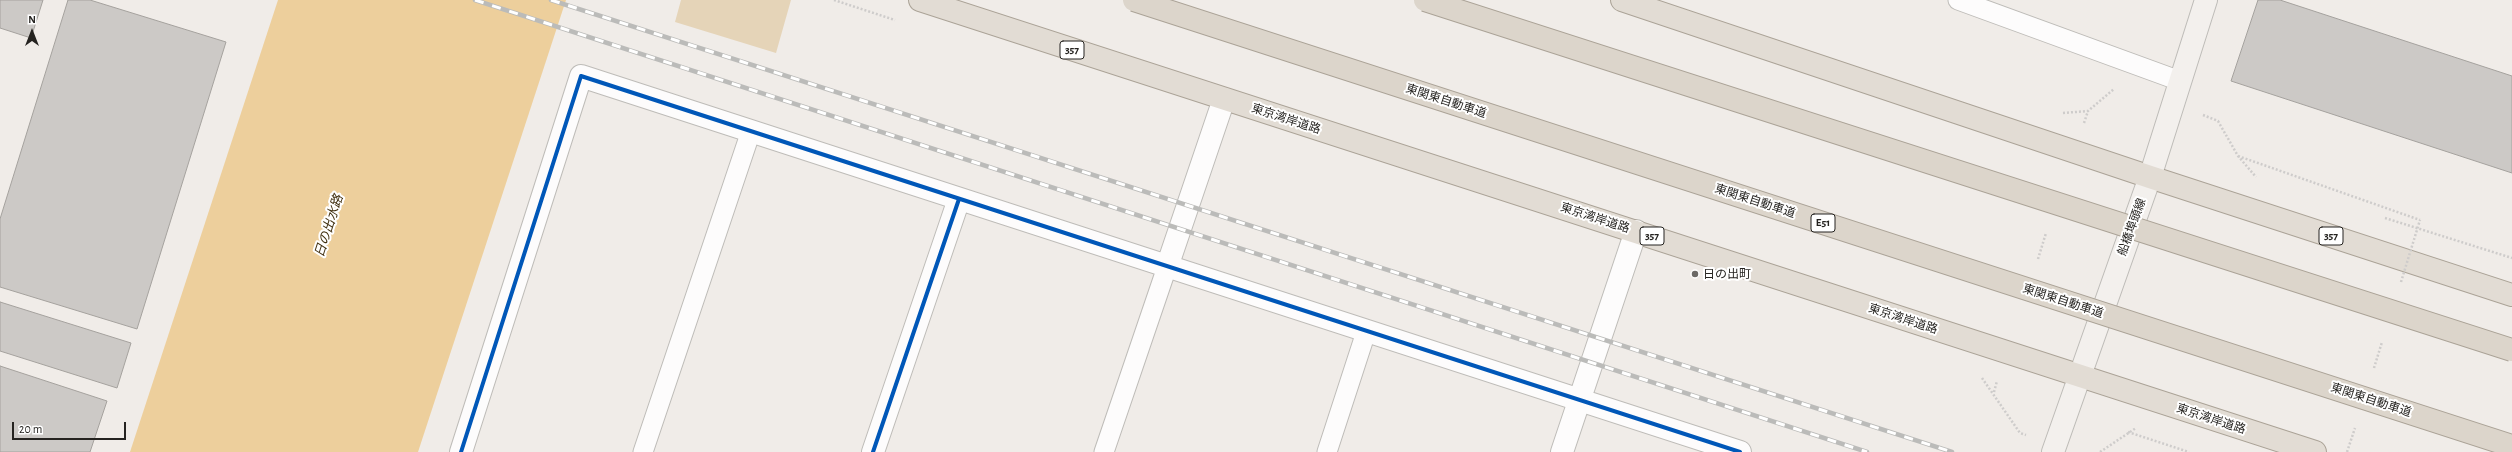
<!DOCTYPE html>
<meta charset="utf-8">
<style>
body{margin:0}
#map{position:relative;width:2512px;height:452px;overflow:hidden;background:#f0ece8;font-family:"Alegreya Sans",sans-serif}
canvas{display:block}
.north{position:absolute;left:12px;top:12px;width:40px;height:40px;-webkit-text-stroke:3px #fff;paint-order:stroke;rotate:0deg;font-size:11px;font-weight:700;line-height:16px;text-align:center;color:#252320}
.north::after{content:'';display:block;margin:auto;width:14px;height:18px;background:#252320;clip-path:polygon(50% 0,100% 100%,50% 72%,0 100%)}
.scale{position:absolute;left:12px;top:422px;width:114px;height:18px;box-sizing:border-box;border:2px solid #252320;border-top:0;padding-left:5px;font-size:12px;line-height:14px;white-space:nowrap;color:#252320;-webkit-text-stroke:3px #fff;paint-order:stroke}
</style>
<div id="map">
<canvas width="2512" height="452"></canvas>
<div class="north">N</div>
<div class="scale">20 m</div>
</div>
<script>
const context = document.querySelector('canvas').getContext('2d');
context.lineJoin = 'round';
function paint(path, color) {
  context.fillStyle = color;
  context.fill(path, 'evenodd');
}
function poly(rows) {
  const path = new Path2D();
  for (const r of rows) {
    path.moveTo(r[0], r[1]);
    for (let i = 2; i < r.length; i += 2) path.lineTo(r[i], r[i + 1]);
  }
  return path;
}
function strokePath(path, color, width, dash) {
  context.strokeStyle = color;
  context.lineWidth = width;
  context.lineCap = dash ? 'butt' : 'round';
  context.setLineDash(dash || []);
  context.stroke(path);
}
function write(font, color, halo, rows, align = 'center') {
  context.font = font + ' "Alegreya Sans","Noto Sans JP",sans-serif';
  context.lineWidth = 4;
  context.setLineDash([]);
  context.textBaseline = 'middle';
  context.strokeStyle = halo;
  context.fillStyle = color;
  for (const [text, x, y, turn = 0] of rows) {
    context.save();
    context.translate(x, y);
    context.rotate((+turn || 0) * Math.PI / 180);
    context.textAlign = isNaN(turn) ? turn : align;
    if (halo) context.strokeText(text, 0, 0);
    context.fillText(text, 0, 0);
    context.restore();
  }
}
paint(poly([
 [681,0,791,0,776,53,675,22]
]), '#e5d4b8');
paint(poly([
 [278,0,566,0,418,452,130,452]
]), '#edcf9c');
const building = poly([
 [0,0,43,0,31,38,0,28,0,0],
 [68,0,90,0,226,42,137,329,0,287,0,219,68,0],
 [2258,0,2280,0,2512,76,2512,173,2231,81,2258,0],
 [0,302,131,343,117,388,0,351,0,302],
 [0,366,107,401,90,452,0,452,0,366]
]);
paint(building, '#ccc9c6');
strokePath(building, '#a5a29e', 1);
const service = poly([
 [1958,0,2180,81],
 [643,452,751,131],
 [1104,452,1167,267],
 [1327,452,1366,332]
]);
const minor = poly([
 [1167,267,1224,99],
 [461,452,581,76,1740,452],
 [873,452,959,199],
 [1562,452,1636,231]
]);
const secondary = poly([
 [2053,452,2150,177,2206,0]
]);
const trunk = poly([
 [920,0,2315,452],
 [1622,0,2150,177,2512,295]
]);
strokePath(service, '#bebcb8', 21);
strokePath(minor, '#bebcb8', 24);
strokePath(secondary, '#bebcb8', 24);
strokePath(trunk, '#aba397', 24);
strokePath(poly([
 [834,0,895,20],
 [2063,113,2088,111,2114,89],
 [2203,115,2218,121,2238,156,2256,177],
 [2084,123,2088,111],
 [2238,156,2420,220],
 [2385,218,2512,258],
 [2038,259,2046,233],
 [1982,378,2020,433,2026,435],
 [1994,392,1997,381],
 [2128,432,2189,452],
 [2100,452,2136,428]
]), '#cecccb', 2.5, [2, 2]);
strokePath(service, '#fdfcfc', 19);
strokePath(minor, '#fdfcfc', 22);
strokePath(secondary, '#f3f0ed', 22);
strokePath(trunk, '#e2dcd4', 22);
const rail = poly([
 [475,0,1867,452],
 [551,0,1952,452]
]);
strokePath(rail, '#bbbbb9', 4.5);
strokePath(rail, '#fff', 3, [9]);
const motorwayBridge = poly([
 [1134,0,2512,446],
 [1425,0,2512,350]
]);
strokePath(motorwayBridge, '#aba397', 24, []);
strokePath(poly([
 [2401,282,2420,220],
 [2374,368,2382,342],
 [2347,452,2355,428]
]), '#cecccb', 2.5, [2, 2]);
strokePath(motorwayBridge, '#dcd5cb', 22);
strokePath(poly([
 [461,452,581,76,1740,452],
 [873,452,959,199]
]), '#0057b8', 4);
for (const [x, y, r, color] of [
 [1695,274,4,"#6c6966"]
]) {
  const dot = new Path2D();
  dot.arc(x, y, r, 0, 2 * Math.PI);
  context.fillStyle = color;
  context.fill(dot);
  strokePath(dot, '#fff', 1.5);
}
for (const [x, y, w] of [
 [1072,50,24],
 [1823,223,24],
 [1652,236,24],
 [2331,236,24]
]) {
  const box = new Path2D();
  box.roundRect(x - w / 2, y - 9, w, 18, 3);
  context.fillStyle = '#fff';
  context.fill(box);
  strokePath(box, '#252320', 1);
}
write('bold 11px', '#252320', null, [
 ["357",1072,50],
 ["E51",1823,223],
 ["357",1652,236],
 ["357",2331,236]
]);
write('12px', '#252320', '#fff', [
 ["東関東自動車道",1446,101,18],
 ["東京湾岸道路",1286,119,18],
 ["東関東自動車道",1755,201,18],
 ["東京湾岸道路",1595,218,18],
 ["船橋埠頭線",2132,227,-70],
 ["東関東自動車道",2063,301,18],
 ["東京湾岸道路",1903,319,18],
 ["東関東自動車道",2371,400,18],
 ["東京湾岸道路",2211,419,18]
]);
write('12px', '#252320', '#fff', [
 ["日の出町",1703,274]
], 'left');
write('italic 13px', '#402f0f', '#fff', [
 ["日の出水路",329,226,-72]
]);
</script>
